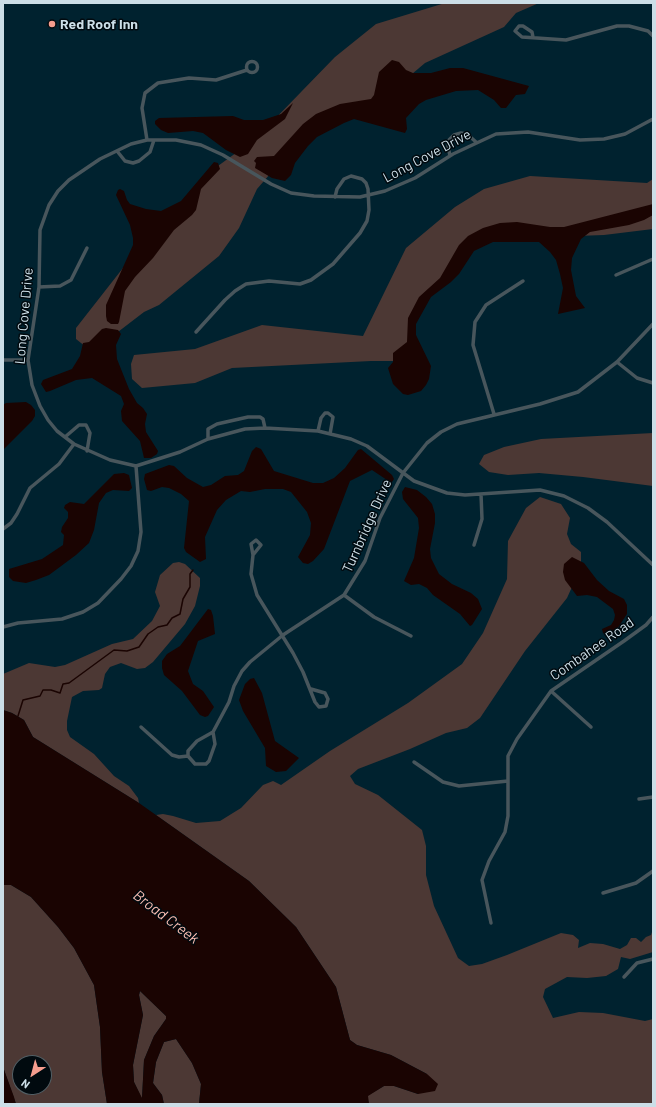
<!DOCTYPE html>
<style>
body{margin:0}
#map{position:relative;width:656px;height:1107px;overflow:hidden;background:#00222f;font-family:Barlow,sans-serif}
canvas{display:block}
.frame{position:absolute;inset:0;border:4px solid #ccdee7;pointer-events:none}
.north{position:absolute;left:12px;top:1055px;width:40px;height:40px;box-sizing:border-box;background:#010a0f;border:1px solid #525f65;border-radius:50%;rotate:216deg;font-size:11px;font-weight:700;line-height:16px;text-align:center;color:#ccdee7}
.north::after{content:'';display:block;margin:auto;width:14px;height:18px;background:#f59d8e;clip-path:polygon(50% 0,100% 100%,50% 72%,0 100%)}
</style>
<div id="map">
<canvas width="656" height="1107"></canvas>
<div class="frame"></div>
<div class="north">N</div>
</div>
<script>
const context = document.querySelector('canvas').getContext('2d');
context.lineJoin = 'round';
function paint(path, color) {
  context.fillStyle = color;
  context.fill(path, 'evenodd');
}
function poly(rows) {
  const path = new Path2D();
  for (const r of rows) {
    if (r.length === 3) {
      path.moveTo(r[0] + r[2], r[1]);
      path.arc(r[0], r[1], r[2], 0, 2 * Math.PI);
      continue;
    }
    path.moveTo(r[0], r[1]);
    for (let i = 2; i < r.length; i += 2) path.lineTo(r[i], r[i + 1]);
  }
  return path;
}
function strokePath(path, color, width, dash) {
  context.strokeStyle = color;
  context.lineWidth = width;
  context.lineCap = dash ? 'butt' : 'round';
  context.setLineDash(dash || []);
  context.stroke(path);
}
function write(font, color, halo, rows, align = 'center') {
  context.font = font + ' Barlow,sans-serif';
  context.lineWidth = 3;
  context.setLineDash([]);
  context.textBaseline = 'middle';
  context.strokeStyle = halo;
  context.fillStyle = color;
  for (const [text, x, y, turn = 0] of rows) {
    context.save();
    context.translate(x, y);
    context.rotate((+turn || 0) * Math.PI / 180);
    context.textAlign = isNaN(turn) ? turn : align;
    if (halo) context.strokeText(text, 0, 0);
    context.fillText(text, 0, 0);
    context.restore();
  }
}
paint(poly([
 [445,3,539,3,516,13,504,27,425,63,399,85,352,110,289,152,257,189,239,228,219,256,159,305,144,312,114,335,86,347,76,339,76,328,148,236,211,171,240,150,268,126,335,57,376,24],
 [530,176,647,183,653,179,653,229,604,235,548,237,475,242,416,312,403,361,371,361,232,368,195,383,142,388,132,379,131,364,134,355,195,349,262,325,363,336,406,248,455,207,484,189],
 [653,433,653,486,583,477,539,473,508,475,489,472,479,464,484,455,504,447,541,439],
 [540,497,561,504,570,518,567,534,571,544,581,552,581,567,567,598,525,651,480,718,467,728,446,733,410,749,358,769,350,776,355,784,378,795,422,830,426,846,426,875,434,906,458,958,469,966,482,964,507,955,561,933,573,935,579,940,578,948,590,943,603,944,620,949,627,945,631,938,636,938,641,942,646,937,651,935,653,929,653,952,630,959,621,957,618,969,606,976,587,978,567,977,545,989,543,997,553,1018,579,1012,603,1013,645,1021,653,1019,653,1104,369,1104,367,1096,384,1086,394,1086,418,1094,427,1074,391,1055,357,1045,350,1040,336,987,296,927,249,881,156,815,163,814,173,816,196,823,220,821,241,808,263,785,273,781,281,785,330,751,408,703,462,664,483,633,507,579,508,541,526,508],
 [179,562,185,564,200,578,200,586,195,606,185,624,153,662,145,668,137,669,121,663,110,667,105,674,102,688,99,690,83,691,72,697,67,721,67,730,70,737,94,754,114,776,129,786,138,798,139,803,33,737,24,720,12,713,3,710,3,674,29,663,55,667,65,665,112,644,133,639,152,621,160,606,155,592,160,575,173,563],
 [3,885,11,885,31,897,58,927,74,948,94,985,100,1027,102,1072,107,1104,16,1104,3,1067],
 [20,1063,44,1063,44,1087,20,1087],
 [140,991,166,1016,166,1019,154,1036,144,1060,142,1099,134,1082,133,1065,143,1015,139,995],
 [176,1039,192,1063,201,1084,199,1104,164,1104,162,1095,153,1083,156,1062,164,1042]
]), '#4c3834');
paint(poly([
 [392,60,399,62,406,70,413,73,431,73,450,68,463,68,529,86,525,94,516,95,506,108,501,108,494,100,478,90,456,91,426,100,419,104,406,118,407,129,405,133,354,119,344,123,317,137,308,146,295,163,291,175,285,181,272,178,255,168,256,163,254,161,257,157,274,156,303,124,316,114,340,104,371,99,374,95,379,72],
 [293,103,285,119,257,140,248,154,240,157,226,150,203,133,193,131,168,133,161,130,155,124,155,121,159,118,233,116,244,120,263,120,281,114],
 [214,162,218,163,220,169,201,189,196,210,192,215,174,230,153,258,135,277,125,291,119,322,118,324,111,324,107,321,106,316,106,305,133,245,133,238,130,225,116,195,118,190,120,189,124,191,127,200,130,204,146,209,161,211,181,201],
 [653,204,653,215,644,220,629,225,590,232,581,239,572,258,571,270,576,296,585,308,558,314,563,288,560,274,556,260,550,252,539,242,493,242,474,251,459,274,451,282,431,297,416,324,416,335,431,366,429,379,426,385,421,391,408,395,403,394,393,384,388,368,393,362,393,353,407,342,408,318,419,297,440,278,459,245,468,236,483,228,500,223,517,222,550,227,564,227],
 [106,328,118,330,121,334,116,345,117,359,129,389,137,403,143,408,147,414,145,424,146,432,158,451,157,454,151,458,144,458,140,441,122,421,121,411,124,404,121,396,92,378,76,380,50,391,46,392,41,384,43,380,72,369,80,356,83,343,89,342,102,329],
 [26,402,31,405,35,410,35,416,32,421,3,450,3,405,6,403],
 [256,447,261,449,274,471,313,483,323,483,334,478,345,468,358,450,361,449,392,475,394,479,392,482,390,482,372,470,350,481,324,549,313,561,308,564,303,563,298,557,310,535,311,523,307,512,291,492,283,489,265,489,250,492,241,491,226,500,217,510,205,537,206,559,200,562,186,552,184,548,189,501,181,494,169,488,162,487,151,491,147,490,144,479,145,474,169,465,174,466,187,478,203,487,211,485,225,476,238,475,244,471,252,451],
 [124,473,129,475,132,488,129,491,113,490,106,493,99,503,94,530,89,543,76,555,49,575,36,580,26,583,13,581,9,577,9,569,42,559,63,545,64,535,61,532,62,527,68,518,68,512,64,508,65,505,70,502,84,504,114,474],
 [405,487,417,490,426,497,432,504,435,514,435,523,430,549,431,558,439,574,452,584,471,593,478,599,482,609,472,625,470,626,460,614,433,595,427,588,419,584,411,585,404,581,414,558,419,528,418,518,403,499,402,492],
 [572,557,584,563,597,580,609,591,624,599,627,605,627,614,613,635,609,636,603,633,602,629,611,625,614,620,615,615,613,609,597,597,587,595,577,596,565,580,563,572,564,564],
 [208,609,211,610,213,616,215,634,198,641,188,671,193,684,203,691,214,707,208,716,205,717,200,715,182,691,164,675,162,668,162,661,167,654,180,646],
 [254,678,262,693,275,741,299,758,286,771,276,772,266,766,265,748,243,711,239,700,245,684,250,679],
 [3,710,12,713,24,720,33,737,139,803,249,881,296,927,336,987,350,1040,357,1045,391,1055,427,1074,438,1084,435,1091,418,1094,394,1086,384,1086,368,1096,369,1104,199,1104,201,1084,192,1063,176,1039,164,1042,156,1062,153,1083,162,1095,164,1104,107,1104,102,1072,100,1027,94,985,74,948,58,927,31,897,11,885,3,885],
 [140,991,166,1016,166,1019,154,1036,144,1060,142,1098,134,1082,133,1065,143,1015,139,995],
 [3,1067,14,1097,16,1104,3,1104]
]), '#1a0402');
strokePath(poly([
 [18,716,23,700,40,696,43,690,51,690,60,693,63,684,69,683,114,650,127,651,139,647,148,634,158,627,167,625,172,618,180,614,183,599,190,587,190,574,193,570]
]), '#1a0402', 1.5);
strokePath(poly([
 [533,37,532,32,523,26,519,26,515,31,522,37,566,40,617,26,629,26,648,31,653,36],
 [252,67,5.5],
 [653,119,625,134,604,139,580,140,528,132,496,134,453,154,415,178,385,191,360,197,314,196,291,193,271,184,223,155,201,145,176,140,147,140,131,144,100,159,69,180,58,191,49,205,40,230,39,287,28,360,32,385,40,406,48,420,57,431,74,444,110,460,136,466,180,452,208,439,245,429,265,428,318,431,351,439,367,446,414,481,447,493,465,495,540,490,564,496,588,508,607,522,653,565],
 [147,140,142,108,145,93,158,83,189,78,216,80,247,70],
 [117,151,125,161,133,163,139,161,150,152,154,140],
 [450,156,448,146,449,140,454,135,461,133,467,134,476,142],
 [616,275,653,259],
 [39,287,60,286,71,280,87,248],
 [196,332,225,300,235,291,246,284,269,281,300,284,311,280,333,264,360,233,367,221,369,210,368,189,366,183,362,179,351,176,344,179,337,189,335,197],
 [3,360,28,360],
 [617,362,637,378,653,383],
 [494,414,473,345,475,322,486,305,523,281],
 [318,431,321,418,325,413,328,413,333,417,330,434],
 [65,437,79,425,86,425,90,433,87,451],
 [208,439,208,429,217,424,248,417,260,417,263,419,265,428],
 [3,529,11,523,17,514,30,488,59,464,74,444],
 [474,545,482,519,481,494],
 [253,555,251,544,256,540,261,545,253,555,251,574,257,595,293,653,303,672,315,702,319,707,326,706,328,699,325,693,311,689],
 [344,595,374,617,411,636],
 [3,627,18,623,62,619,83,612,98,603,121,579,131,566,138,551,141,532,136,466],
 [551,691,591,727],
 [141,727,172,755,179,757,188,756],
 [213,732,215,744,209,761,206,764,195,764,188,756,188,751,197,741,213,732,229,702,234,686,242,671,250,662,283,635,344,595,365,561,380,518,403,473,427,443,441,432,457,424,540,404,578,392,617,362,653,324],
 [414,762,443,782,459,786,508,781],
 [639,799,653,797],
 [603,893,636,883,653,871],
 [491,923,482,880,489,861,505,832,508,816,508,756,517,739,551,691,624,641,646,625,653,617],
 [624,977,637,963,653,959]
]), '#48565c', 3.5);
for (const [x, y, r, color] of [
 [52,24,4,"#f59d8e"]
]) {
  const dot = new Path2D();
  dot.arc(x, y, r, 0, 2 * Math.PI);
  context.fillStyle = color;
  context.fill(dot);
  strokePath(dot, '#010a0f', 1.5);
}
write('bold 14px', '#ccdee7', '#010a0f', [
 ["Red Roof Inn",60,24]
], 'left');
write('14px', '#ccdee7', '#010a0f', [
 ["Long Cove Drive",427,156,-28],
 ["Long Cove Drive",24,316,-85],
 ["Turnbridge Drive",367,526,-66],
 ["Combahee Road",592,649,-35]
]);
write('italic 15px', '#fbbeb3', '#010a0f', [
 ["Broad Creek",166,917,37]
]);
</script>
